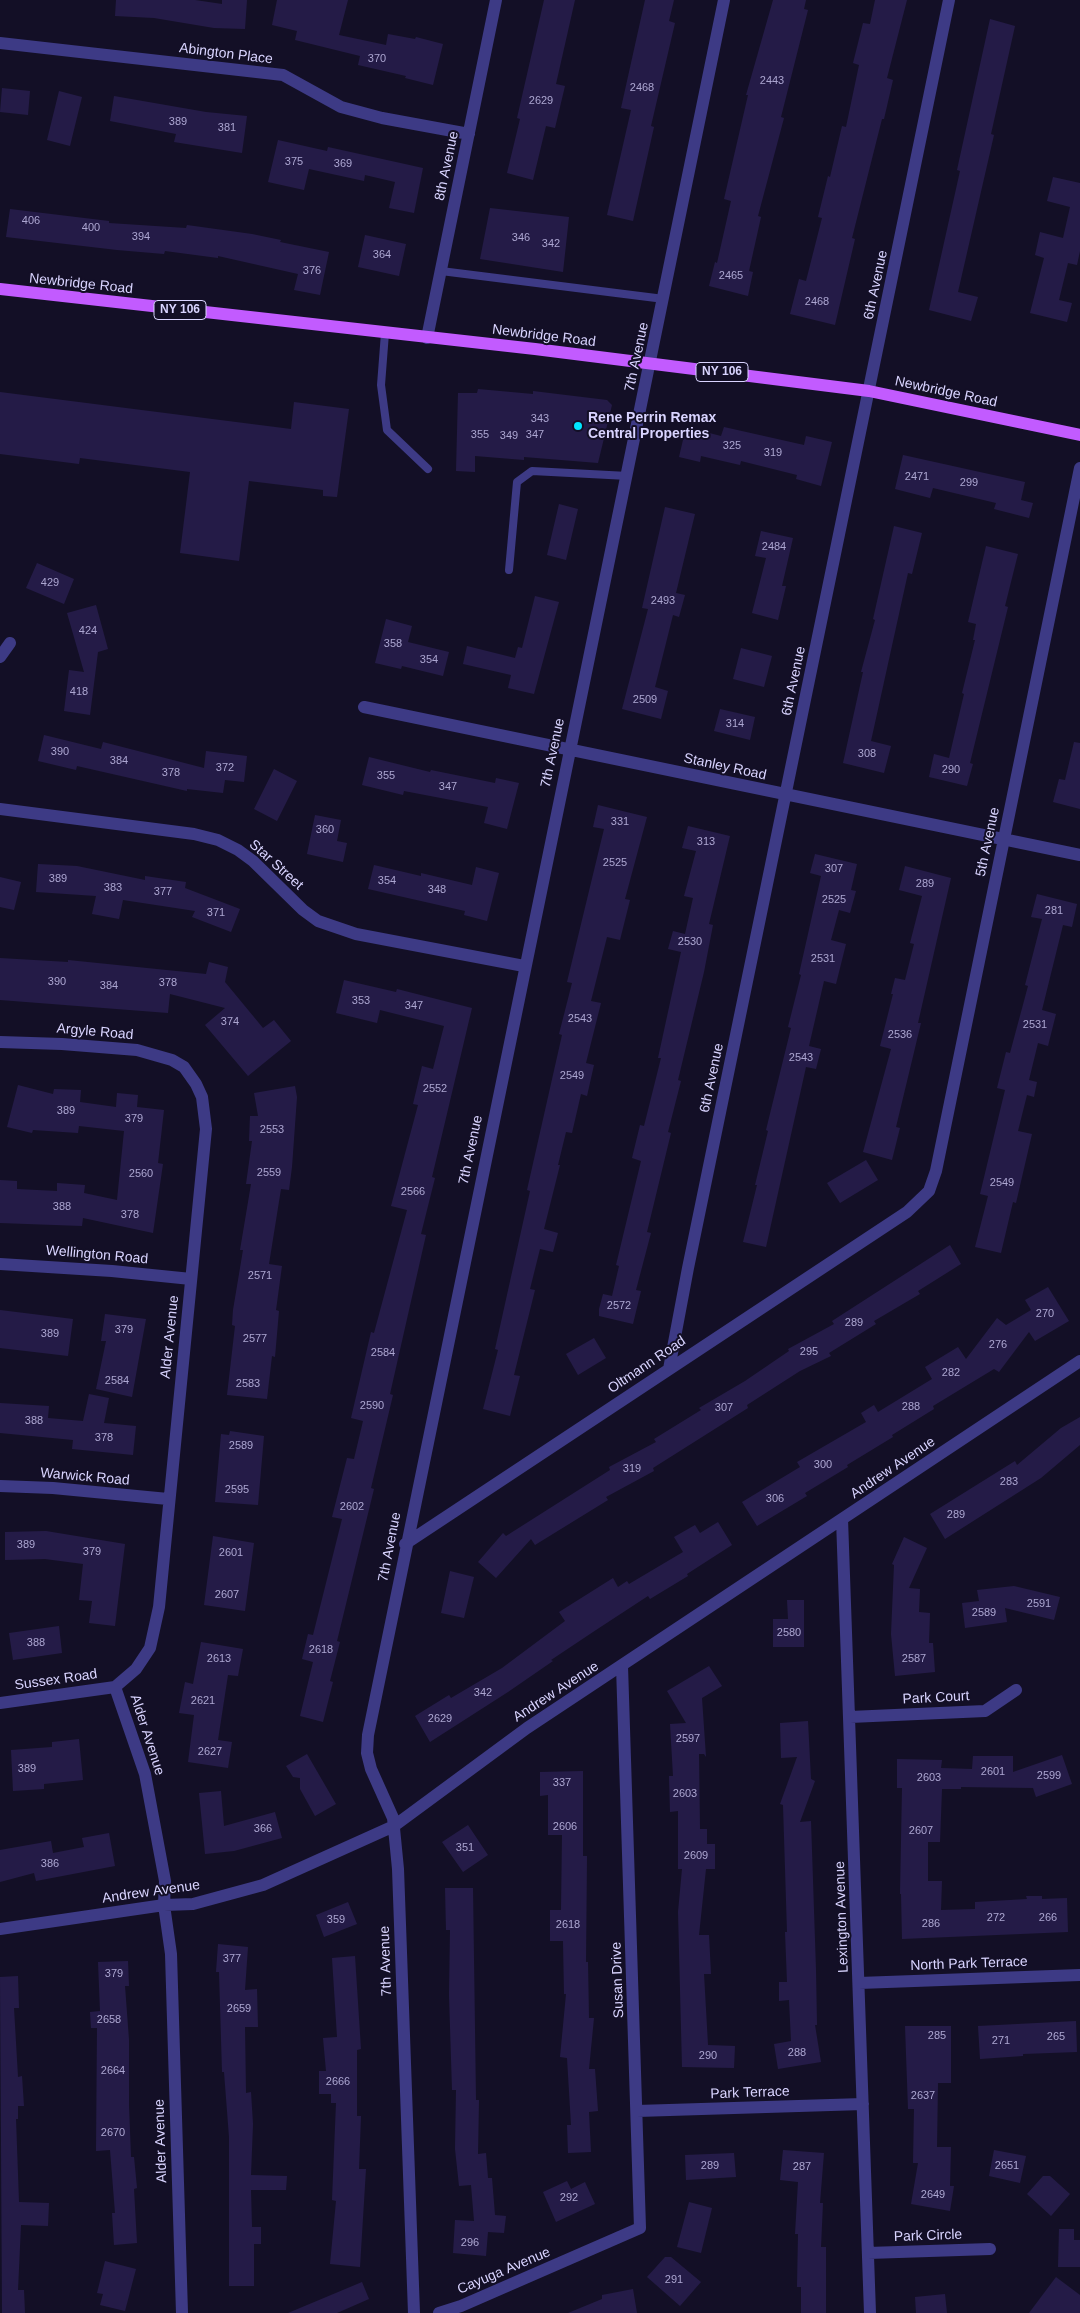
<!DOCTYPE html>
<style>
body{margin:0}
canvas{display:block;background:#130f26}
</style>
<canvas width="1080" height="2313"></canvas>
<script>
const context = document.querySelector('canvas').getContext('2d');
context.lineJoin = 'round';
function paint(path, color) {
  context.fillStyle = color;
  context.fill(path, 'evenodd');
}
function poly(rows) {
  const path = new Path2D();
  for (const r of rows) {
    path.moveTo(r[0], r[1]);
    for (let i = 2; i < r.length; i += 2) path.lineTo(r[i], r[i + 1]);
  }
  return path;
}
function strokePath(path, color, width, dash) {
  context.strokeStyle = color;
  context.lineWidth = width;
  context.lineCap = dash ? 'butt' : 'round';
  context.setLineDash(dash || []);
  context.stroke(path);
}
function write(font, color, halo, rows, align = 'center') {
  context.font = font + ' Helvetica,sans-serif';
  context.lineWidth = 4;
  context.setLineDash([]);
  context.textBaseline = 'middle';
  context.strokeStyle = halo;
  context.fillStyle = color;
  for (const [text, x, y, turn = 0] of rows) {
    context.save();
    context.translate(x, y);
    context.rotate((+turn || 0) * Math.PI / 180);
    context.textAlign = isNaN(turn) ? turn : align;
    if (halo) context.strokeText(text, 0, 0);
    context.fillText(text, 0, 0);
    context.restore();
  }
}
paint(poly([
 [116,0,195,0,222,4,222,0,247,0,245,29,214,28,154,18,115,16],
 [277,0,348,0,339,35,386,45,388,34,415,39,416,37,443,44,433,85,405,78,406,76,358,65,360,56,295,40,297,31,272,25],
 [544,0,575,0,556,84,565,86,555,128,546,126,533,180,507,173,520,119,517,118],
 [645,0,674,0,669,21,675,23,651,126,654,127,633,221,607,215,631,110,621,108],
 [773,0,806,0,804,9,808,10,781,117,784,118,758,216,761,217,749,271,753,272,748,296,709,286,715,262,717,263,731,201,724,199,748,95,746,95],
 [875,0,907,0,887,78,893,80,884,119,882,119,852,238,855,239,835,325,790,314,799,279,806,281,822,218,818,217,828,176,830,177,842,126,846,127,859,65,853,63,863,23,870,24],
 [990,19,1015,26,991,134,994,135,958,292,978,297,971,321,929,310,960,171,957,170],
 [2,88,30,91,28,115,0,112],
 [59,91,82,97,70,146,47,140],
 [114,96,206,112,247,116,242,153,174,142,176,134,110,121],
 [278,140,327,151,328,147,423,168,414,213,389,208,395,182,365,175,364,181,309,169,304,190,268,182],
 [1053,177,1080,183,1080,251,1077,265,1068,263,1059,300,1072,303,1067,322,1030,313,1044,258,1035,255,1040,232,1063,238,1070,207,1047,201],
 [490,208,569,217,563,272,480,259],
 [10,209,109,221,109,223,186,228,187,225,252,234,281,240,280,242,329,252,320,295,294,290,298,274,218,256,218,258,165,251,164,254,117,250,6,237],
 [365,235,406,244,399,276,358,267],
 [478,389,533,394,533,391,607,400,612,405,598,463,524,457,524,460,475,456,475,472,456,471,458,393,477,393],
 [0,392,291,429,294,402,349,409,337,497,323,496,323,490,249,481,239,561,180,553,190,472,80,458,79,464,0,454],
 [686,427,721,436,724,427,804,445,806,436,832,442,821,486,796,479,797,475,741,461,740,465,701,456,700,462,679,457],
 [903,455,1025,482,1021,500,1033,503,1029,518,994,509,996,503,933,488,930,498,895,489],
 [559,504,578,509,566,560,547,555],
 [665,507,695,514,676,593,685,595,679,617,673,615,655,687,668,691,661,719,622,709,648,609,642,608],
 [894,526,922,533,912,574,908,573,871,741,891,746,884,773,843,763,863,672,861,672,875,620,873,619],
 [761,531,793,538,782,586,786,586,778,620,752,613,766,558,755,556],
 [986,546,1018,554,1005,606,1008,607,970,763,973,764,967,786,929,777,934,754,949,758,964,694,962,693,975,640,973,640,976,624,968,622],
 [37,563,74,579,64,604,26,588],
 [535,596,559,602,534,694,508,688,511,675,463,664,467,646,515,658,518,647,522,648],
 [96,605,108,649,98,652,90,715,64,711,69,670,84,672,67,613],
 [386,619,412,626,408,642,449,652,443,676,402,666,401,669,375,663],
 [741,648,772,656,764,687,733,679],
 [720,709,755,717,750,740,714,731],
 [44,735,101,749,103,742,204,768,206,751,247,756,244,782,225,780,223,793,187,789,187,791,77,766,76,770,38,761],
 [1074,742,1080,743,1080,809,1053,802,1059,779,1065,780],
 [369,757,430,772,431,770,495,783,496,778,519,783,507,829,484,823,488,807,404,791,403,795,362,785],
 [274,769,297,781,277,821,254,809],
 [598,805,647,817,625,899,630,900,620,940,607,937,591,1001,601,1003,586,1063,594,1065,587,1096,581,1094,572,1133,566,1132,558,1165,560,1165,544,1229,558,1233,553,1252,540,1249,530,1289,535,1290,514,1375,520,1376,510,1416,483,1409,498,1350,495,1349,530,1191,527,1190,562,1035,559,1034,572,983,567,982,604,829,593,827],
 [315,815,341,820,337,841,347,843,343,862,307,854],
 [688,826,730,836,709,924,713,925,704,972,678,1080,681,1081,668,1132,671,1133,647,1232,651,1233,636,1290,641,1291,633,1324,599,1316,599,1309,603,1294,612,1296,619,1266,616,1265,641,1161,632,1158,640,1125,644,1126,661,1058,658,1058,681,952,668,949,673,931,685,934,693,898,684,896,696,851,682,848],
 [815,854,857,864,851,890,856,891,850,913,839,910,831,940,846,944,836,984,824,981,809,1046,821,1049,816,1069,806,1067,766,1247,743,1242,757,1185,755,1185,768,1131,766,1130,791,1028,788,1027,801,975,799,974,821,876,810,873],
 [38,864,77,866,145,880,145,876,186,882,185,888,240,909,231,932,192,917,195,911,123,900,119,919,92,914,96,896,36,892],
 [374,865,421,876,421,873,472,885,476,867,499,873,487,921,464,915,465,911,368,889],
 [905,866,951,878,918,1023,921,1023,896,1127,900,1128,892,1160,863,1152,891,1049,880,1046,893,994,891,994,895,978,905,980,914,944,910,943,922,896,899,890],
 [0,877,21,882,14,910,0,907],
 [1037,894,1077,904,1072,927,1063,925,1042,1010,1056,1014,1048,1046,1038,1043,1029,1080,1037,1082,1034,1097,1027,1095,1018,1131,1032,1134,1016,1203,1013,1202,1001,1253,975,1247,988,1196,980,1194,1005,1090,997,1088,1006,1052,1010,1053,1028,986,1025,985,1042,919,1031,917],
 [0,958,68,962,68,960,206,974,209,962,228,967,225,982,263,1028,274,1020,291,1041,248,1076,205,1025,225,1008,170,994,168,1013,0,1000],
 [344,980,396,992,397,989,472,1008,432,1177,435,1178,421,1234,426,1235,390,1394,393,1395,371,1488,374,1489,337,1641,340,1642,330,1681,333,1682,323,1722,300,1716,313,1662,302,1659,308,1634,313,1635,342,1519,332,1517,347,1458,354,1459,363,1421,351,1418,371,1332,374,1333,407,1210,391,1206,418,1105,413,1104,422,1066,433,1069,444,1026,380,1010,377,1023,336,1013],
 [18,1085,53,1094,54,1089,81,1090,80,1102,116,1107,117,1093,138,1095,137,1107,164,1110,158,1163,163,1164,153,1233,83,1218,82,1226,0,1223,0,1180,17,1181,17,1189,57,1191,57,1183,85,1185,84,1193,117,1200,124,1131,79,1126,78,1133,33,1130,32,1133,7,1127],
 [295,1086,297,1097,292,1167,289,1190,281,1189,269,1264,282,1266,276,1310,279,1311,275,1357,272,1356,267,1399,227,1395,235,1326,232,1325,233,1310,243,1250,240,1250,251,1184,246,1184,252,1141,249,1141,250,1116,258,1116,254,1093],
 [866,1160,878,1180,840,1203,827,1183],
 [950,1245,961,1264,918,1291,920,1294,874,1321,876,1324,829,1353,831,1356,800,1371,747,1405,748,1408,653,1468,654,1471,606,1497,608,1500,535,1545,531,1539,496,1578,478,1562,503,1533,506,1536,610,1470,609,1467,656,1442,654,1439,701,1410,699,1408,745,1381,789,1351,788,1349,834,1324,832,1321],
 [1048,1287,1069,1321,1035,1341,1029,1332,999,1372,994,1369,933,1406,934,1409,892,1435,893,1437,847,1465,848,1467,805,1493,807,1496,757,1526,742,1502,800,1467,797,1462,866,1422,861,1413,874,1405,878,1412,932,1379,925,1367,958,1347,966,1359,997,1318,1006,1325,1031,1310,1025,1300],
 [0,1310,73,1319,68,1356,0,1348],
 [105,1314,146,1319,132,1397,96,1389,106,1341,101,1341],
 [594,1338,606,1358,578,1375,566,1354],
 [89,1394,109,1398,104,1423,136,1426,133,1455,72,1449,73,1440,0,1433,0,1403,49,1406,48,1418,83,1421],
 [1080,1417,1080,1445,1041,1478,945,1539,930,1514,1015,1461,1017,1465,1061,1428],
 [230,1431,264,1436,258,1505,215,1502,221,1434,229,1435],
 [718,1522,732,1545,687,1574,688,1576,650,1599,648,1596,596,1630,551,1660,553,1661,508,1692,430,1742,415,1716,449,1695,451,1698,502,1668,565,1621,559,1612,613,1578,618,1587,627,1581,629,1584,683,1552,674,1537,695,1525,700,1533],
 [46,1531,125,1544,115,1626,89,1623,92,1601,79,1600,83,1564,45,1559,5,1560,5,1532],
 [213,1536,254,1543,245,1611,204,1605],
 [904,1537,927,1548,909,1588,920,1589,919,1612,930,1613,929,1643,933,1643,935,1672,895,1676,891,1634,894,1565,892,1564],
 [450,1571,474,1577,464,1618,441,1613],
 [1014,1586,1060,1597,1054,1620,1005,1608,1007,1622,965,1628,962,1603,979,1601,977,1590],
 [787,1600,804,1600,804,1647,773,1647,773,1619,788,1619],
 [59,1626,62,1653,13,1660,9,1633],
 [201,1642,243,1649,238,1676,228,1675,218,1740,232,1742,228,1768,188,1762,194,1715,179,1713,185,1682,193,1684],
 [709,1666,722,1686,702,1698,706,1757,704,1754,699,1754,700,1829,707,1829,707,1844,715,1844,715,1869,706,1869,699,1935,709,1935,711,1974,704,1974,708,2045,735,2046,734,2068,682,2067,678,1912,682,1869,678,1869,678,1811,670,1812,669,1776,673,1776,670,1724,686,1723,667,1691],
 [808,1721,811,1779,815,1781,800,1822,811,1821,816,1970,817,2025,815,2025,821,2062,778,2069,774,2044,791,2041,789,2000,779,2001,779,1982,787,1982,785,1932,787,1932,783,1805,780,1804,797,1757,781,1758,780,1723],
 [79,1739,83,1780,44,1784,44,1789,13,1791,11,1750,52,1747,52,1742],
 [307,1754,336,1804,315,1816,300,1789,300,1778,293,1777,286,1766],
 [1062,1755,1072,1784,1036,1797,1033,1788,961,1787,961,1789,942,1789,940,1842,928,1842,928,1881,942,1881,941,1910,975,1909,975,1902,1027,1899,1026,1896,1042,1896,1042,1899,1067,1898,1068,1932,902,1939,901,1894,900,1894,902,1788,897,1788,897,1759,942,1760,941,1768,972,1769,973,1756,1013,1756,1013,1772],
 [583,1771,583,1856,587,1856,586,1962,588,1962,589,2018,594,2018,589,2069,595,2069,598,2111,589,2112,591,2152,568,2153,567,2125,571,2125,567,2058,560,2057,566,1994,564,1994,563,1941,550,1941,550,1910,561,1910,562,1835,548,1835,548,1795,540,1796,540,1772],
 [221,1791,224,1826,275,1812,282,1838,234,1851,205,1854,199,1793],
 [468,1825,488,1855,463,1872,442,1842],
 [109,1833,115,1866,36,1881,34,1873,0,1882,0,1850,51,1841,53,1853,84,1847,82,1838],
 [445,1888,473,1888,476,2100,479,2100,478,2154,486,2153,488,2178,492,2178,495,2215,506,2216,504,2233,488,2232,486,2256,453,2253,455,2220,474,2221,471,2185,459,2186,455,2149,456,2090,452,2090,449,1995,450,1930,446,1930],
 [348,1902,357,1924,324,1937,316,1915],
 [218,1944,248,1947,245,1990,257,1989,258,2027,245,2027,246,2093,251,2092,253,2124,251,2175,287,2176,286,2190,251,2190,252,2227,261,2227,261,2244,254,2244,254,2286,229,2286,229,2137,224,2072,222,2072,219,1972,216,1972],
 [355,1956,361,2049,357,2050,357,2116,361,2116,359,2169,366,2169,360,2267,330,2264,336,2201,332,2200,336,2103,331,2103,331,2094,319,2094,319,2071,326,2071,323,2038,337,2037,332,1958],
 [128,1961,129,1986,125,1986,129,2040,129,2105,131,2157,134,2157,137,2188,134,2189,137,2243,114,2245,112,2213,115,2213,110,2150,96,2151,97,2028,91,2028,90,2012,100,2011,98,1962],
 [18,1976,19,2008,14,2008,18,2077,22,2076,24,2106,18,2106,18,2119,16,2119,19,2202,49,2203,48,2226,21,2225,18,2290,24,2290,25,2313,2,2313,0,1977],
 [1076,2021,1077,2052,1023,2054,1023,2056,980,2059,978,2026],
 [905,2026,951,2026,951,2083,938,2083,937,2147,951,2147,950,2186,954,2186,950,2211,911,2204,918,2163,913,2163,914,2109,908,2109],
 [783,2150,824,2153,820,2203,823,2203,821,2247,826,2247,826,2313,801,2313,801,2287,797,2287,798,2234,795,2234,798,2182,780,2180],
 [994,2150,1026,2156,1020,2183,989,2176],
 [734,2153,736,2177,686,2180,685,2155],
 [1043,2176,1050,2176,1070,2194,1051,2216,1027,2194],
 [567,2181,571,2189,585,2182,595,2204,556,2222,543,2192],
 [689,2202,712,2208,701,2253,677,2247],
 [1059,2229,1074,2229,1074,2240,1080,2240,1080,2267,1058,2267],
 [665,2257,671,2257,701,2282,680,2306,647,2277],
 [105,2261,136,2269,125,2311,100,2305,103,2294,97,2293],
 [1056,2277,1080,2295,1080,2313,1029,2313],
 [362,2282,369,2299,337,2313,288,2313],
 [633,2289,637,2313,568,2313,602,2299,602,2295],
 [945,2294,947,2313,916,2313,915,2297]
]), '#241b47');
strokePath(poly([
 [441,271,664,299],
 [385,333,381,385,387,430,428,469],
 [509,570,517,482,532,471,628,476]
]), '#3d3a85', 8);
strokePath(poly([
 [0,43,283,75,341,107,382,118,469,134],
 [427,338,496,0],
 [0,657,10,643],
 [364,707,1080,855],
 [0,809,194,834,218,840,238,850,253,861,303,910,318,921,356,934,524,966],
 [0,1042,62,1044,137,1050,172,1060,184,1067,196,1084,202,1097,206,1129,159,1607,150,1648,136,1669,115,1687,145,1774,165,1881,164,1905,171,1954,182,2313],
 [0,1264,112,1271,191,1279],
 [669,1369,688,1268,949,0],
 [0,1486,53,1488,168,1499],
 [842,1519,870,2313],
 [405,1544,907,1212,929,1191,936,1171,1080,468],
 [0,1703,115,1687],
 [850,1717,985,1711,1016,1690],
 [0,1929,164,1905,193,1904,263,1885,394,1826,527,1728,1080,1361],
 [859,1983,1080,1975],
 [637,2111,863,2104],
 [868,2253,990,2249],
 [414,2313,398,1869,393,1818,371,1769,367,1753,368,1735,724,0],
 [439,2313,461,2306,640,2228,622,1666]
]), '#3d3a85', 12);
strokePath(poly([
 [0,289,535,349,869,391,1080,435]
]), '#c25bff', 12);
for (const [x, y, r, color] of [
 [578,426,5,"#00e5ff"]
]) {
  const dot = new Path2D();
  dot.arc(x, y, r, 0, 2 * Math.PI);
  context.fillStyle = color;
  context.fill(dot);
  strokePath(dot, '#130f26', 2);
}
write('11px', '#aca6d1', null, [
 ["370",377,59],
 ["2443",772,81],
 ["2468",642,88],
 ["2629",541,101],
 ["389",178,122],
 ["381",227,128],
 ["375",294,162],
 ["369",343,164],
 ["406",31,221],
 ["400",91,228],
 ["394",141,237],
 ["346",521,238],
 ["342",551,244],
 ["364",382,255],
 ["376",312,271],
 ["2465",731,276],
 ["2468",817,302],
 ["343",540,419],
 ["355",480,435],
 ["347",535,435],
 ["349",509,436],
 ["325",732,446],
 ["319",773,453],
 ["2471",917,477],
 ["299",969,483],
 ["2484",774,547],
 ["429",50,583],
 ["2493",663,601],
 ["424",88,631],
 ["358",393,644],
 ["354",429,660],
 ["418",79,692],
 ["2509",645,700],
 ["314",735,724],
 ["390",60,752],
 ["308",867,754],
 ["384",119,761],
 ["372",225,768],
 ["290",951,770],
 ["378",171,773],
 ["355",386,776],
 ["347",448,787],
 ["331",620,822],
 ["360",325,830],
 ["313",706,842],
 ["2525",615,863],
 ["307",834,869],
 ["389",58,879],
 ["354",387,881],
 ["289",925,884],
 ["383",113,888],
 ["348",437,890],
 ["377",163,892],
 ["2525",834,900],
 ["281",1054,911],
 ["371",216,913],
 ["2530",690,942],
 ["2531",823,959],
 ["390",57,982],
 ["378",168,983],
 ["384",109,986],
 ["353",361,1001],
 ["347",414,1006],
 ["2543",580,1019],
 ["374",230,1022],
 ["2531",1035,1025],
 ["2536",900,1035],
 ["2543",801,1058],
 ["2549",572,1076],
 ["2552",435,1089],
 ["389",66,1111],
 ["379",134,1119],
 ["2553",272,1130],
 ["2559",269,1173],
 ["2560",141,1174],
 ["2549",1002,1183],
 ["2566",413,1192],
 ["388",62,1207],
 ["378",130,1215],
 ["2571",260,1276],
 ["2572",619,1306],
 ["270",1045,1314],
 ["289",854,1323],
 ["379",124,1330],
 ["389",50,1334],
 ["2577",255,1339],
 ["276",998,1345],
 ["295",809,1352],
 ["2584",383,1353],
 ["282",951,1373],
 ["2584",117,1381],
 ["2583",248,1384],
 ["2590",372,1406],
 ["288",911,1407],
 ["307",724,1408],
 ["388",34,1421],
 ["378",104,1438],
 ["2589",241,1446],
 ["300",823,1465],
 ["319",632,1469],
 ["283",1009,1482],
 ["2595",237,1490],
 ["306",775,1499],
 ["2602",352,1507],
 ["289",956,1515],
 ["389",26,1545],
 ["379",92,1552],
 ["2601",231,1553],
 ["2607",227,1595],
 ["2591",1039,1604],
 ["2589",984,1613],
 ["2580",789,1633],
 ["388",36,1643],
 ["2618",321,1650],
 ["2613",219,1659],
 ["2587",914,1659],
 ["342",483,1693],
 ["2621",203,1701],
 ["2629",440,1719],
 ["2597",688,1739],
 ["2627",210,1752],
 ["389",27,1769],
 ["2601",993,1772],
 ["2599",1049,1776],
 ["2603",929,1778],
 ["337",562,1783],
 ["2603",685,1794],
 ["2606",565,1827],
 ["366",263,1829],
 ["2607",921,1831],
 ["351",465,1848],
 ["2609",696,1856],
 ["386",50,1864],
 ["272",996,1918],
 ["266",1048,1918],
 ["359",336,1920],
 ["286",931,1924],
 ["2618",568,1925],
 ["377",232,1959],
 ["379",114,1974],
 ["2659",239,2009],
 ["2658",109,2020],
 ["285",937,2036],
 ["265",1056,2037],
 ["271",1001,2041],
 ["288",797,2053],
 ["290",708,2056],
 ["2664",113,2071],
 ["2666",338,2082],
 ["2637",923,2096],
 ["2670",113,2133],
 ["289",710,2166],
 ["2651",1007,2166],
 ["287",802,2167],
 ["2649",933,2195],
 ["292",569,2198],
 ["296",470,2243],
 ["291",674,2280]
]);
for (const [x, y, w] of [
 [180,310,52],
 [722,372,52]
]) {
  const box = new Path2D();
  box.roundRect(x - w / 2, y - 9.5, w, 19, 4);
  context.fillStyle = '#130f26';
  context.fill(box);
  strokePath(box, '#d9d4ff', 1);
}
write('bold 12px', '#d9d4ff', null, [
 ["NY 106",180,310],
 ["NY 106",722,372]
]);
write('14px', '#d9d4ff', '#130f26', [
 ["Abington Place",226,54,7],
 ["8th Avenue",447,166,-78],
 ["Newbridge Road",81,284,6],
 ["6th Avenue",876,285,-78],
 ["Newbridge Road",544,336,7],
 ["7th Avenue",637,357,-78],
 ["Newbridge Road",946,392,12],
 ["6th Avenue",794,681,-78],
 ["7th Avenue",553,753,-78],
 ["Stanley Road",725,767,12],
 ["5th Avenue",988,842,-78],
 ["Star Street",276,865,42],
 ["Argyle Road",95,1032,5],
 ["6th Avenue",712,1078,-78],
 ["7th Avenue",471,1150,-78],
 ["Wellington Road",97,1255,5],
 ["Alder Avenue",170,1337,-84],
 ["Oltmann Road",647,1365,-34],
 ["Andrew Avenue",893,1468,-34],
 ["Warwick Road",85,1477,5],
 ["7th Avenue",390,1547,-79],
 ["Sussex Road",56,1680,-8],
 ["Andrew Avenue",556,1692,-33],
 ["Park Court",936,1698,-3],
 ["Alder Avenue",147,1735,72],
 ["Andrew Avenue",151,1892,-8],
 ["Lexington Avenue",842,1917,-92],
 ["7th Avenue",386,1961,-92],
 ["North Park Terrace",969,1964,-2],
 ["Susan Drive",618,1980,-92],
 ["Park Terrace",750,2093,-2],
 ["Alder Avenue",161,2141,-92],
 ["Park Circle",928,2236,-2],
 ["Cayuga Avenue",504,2271,-23]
]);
write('bold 14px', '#d9d4ff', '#130f26', [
 ["Rene Perrin Remax",588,418],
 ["Central Properties",588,434]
], 'left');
</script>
